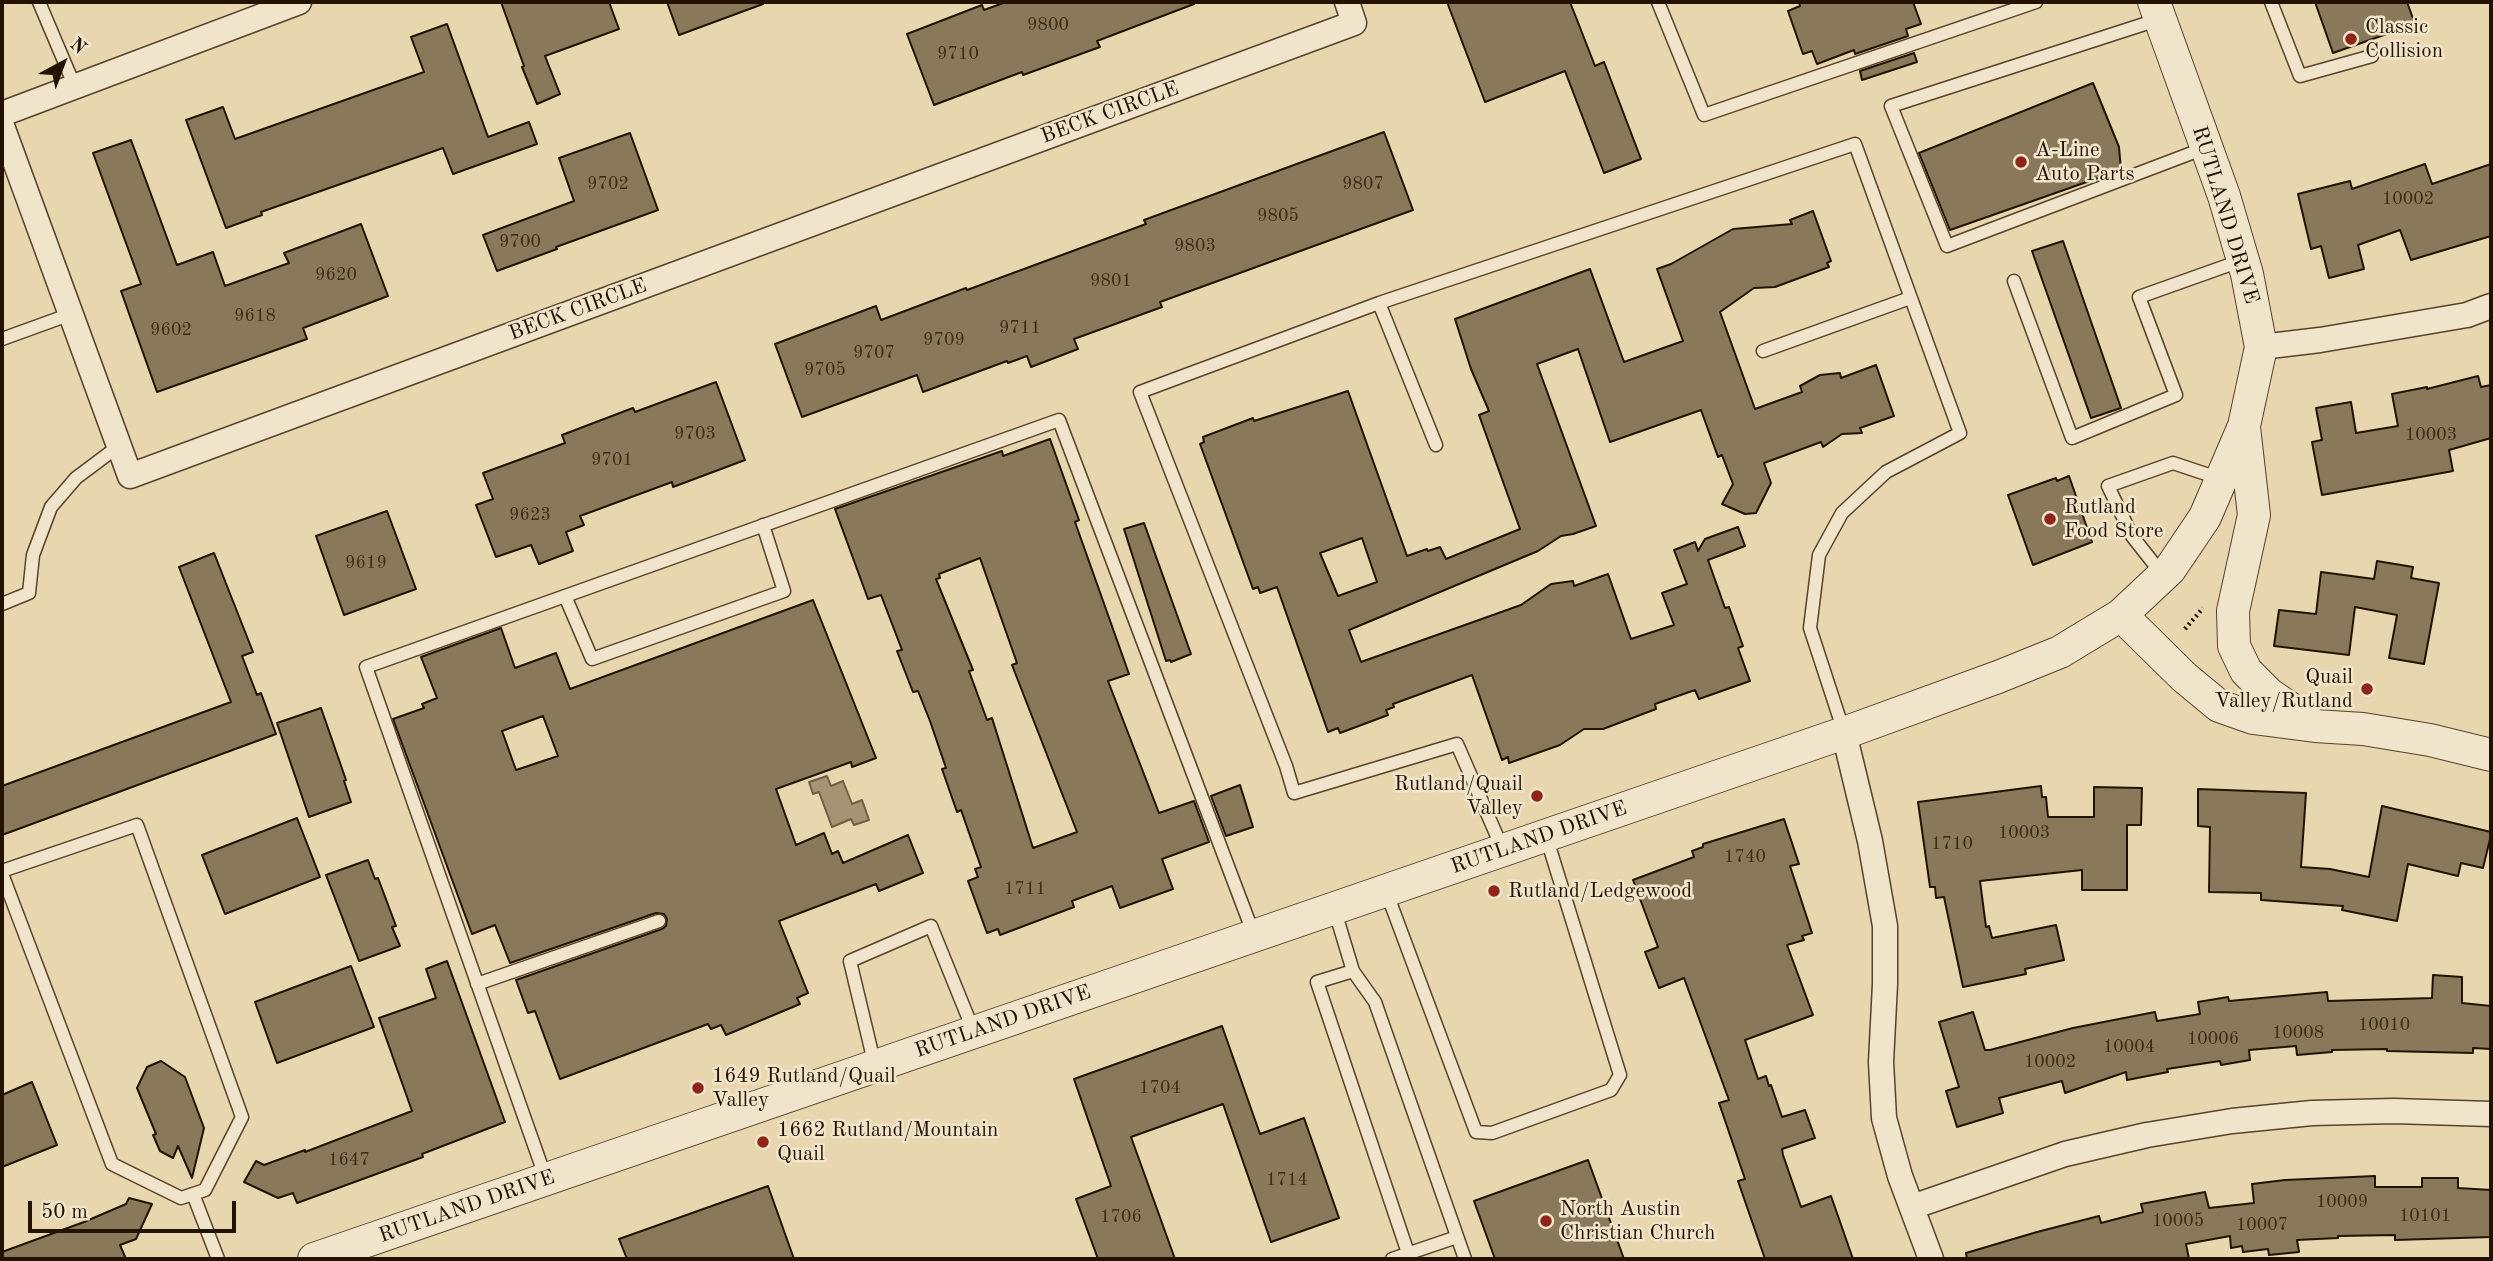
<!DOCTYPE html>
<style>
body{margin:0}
#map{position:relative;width:2493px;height:1261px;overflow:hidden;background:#e8d6ae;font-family:"Old Standard TT",serif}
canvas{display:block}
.frame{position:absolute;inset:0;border:4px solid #241200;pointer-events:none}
.north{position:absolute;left:28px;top:28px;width:70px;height:70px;-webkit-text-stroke:5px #f0e4ca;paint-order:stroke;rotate:41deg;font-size:19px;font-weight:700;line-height:28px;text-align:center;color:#241200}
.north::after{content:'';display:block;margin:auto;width:24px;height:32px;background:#241200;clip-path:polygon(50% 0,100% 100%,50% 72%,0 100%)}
.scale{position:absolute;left:28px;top:1201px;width:208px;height:32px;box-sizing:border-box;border:4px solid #241200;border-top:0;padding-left:9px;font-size:21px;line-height:24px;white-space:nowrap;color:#241200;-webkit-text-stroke:5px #f0e4ca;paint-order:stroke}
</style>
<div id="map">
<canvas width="2493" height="1261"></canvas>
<div class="frame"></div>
<div class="north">N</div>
<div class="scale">50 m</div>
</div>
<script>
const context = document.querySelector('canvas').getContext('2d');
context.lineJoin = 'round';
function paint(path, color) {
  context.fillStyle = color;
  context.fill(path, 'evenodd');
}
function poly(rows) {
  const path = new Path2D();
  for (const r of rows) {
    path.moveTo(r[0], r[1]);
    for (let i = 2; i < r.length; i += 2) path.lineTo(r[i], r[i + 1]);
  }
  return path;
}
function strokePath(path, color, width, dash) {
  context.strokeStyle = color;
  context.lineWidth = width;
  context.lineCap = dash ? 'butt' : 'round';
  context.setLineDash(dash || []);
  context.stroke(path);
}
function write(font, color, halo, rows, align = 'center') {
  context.font = font + ' "Old Standard TT",serif';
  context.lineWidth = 5;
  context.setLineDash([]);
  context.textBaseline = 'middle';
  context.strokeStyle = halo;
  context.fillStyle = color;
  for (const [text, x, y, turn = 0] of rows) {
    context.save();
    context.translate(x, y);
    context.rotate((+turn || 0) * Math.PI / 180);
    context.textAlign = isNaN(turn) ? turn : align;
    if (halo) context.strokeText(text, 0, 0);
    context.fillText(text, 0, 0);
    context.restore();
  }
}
const water = poly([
 [827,776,831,786,843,781,852,804,862,800,869,820,854,825,851,819,832,827,819,792,813,794,809,782,827,776]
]);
paint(water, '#a59373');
strokePath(water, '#715f45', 2);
const building = poly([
 [501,2,609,2,619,29,545,56,560,94,537,104,522,67,524,66,501,2],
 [667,2,763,2,763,4,679,35,667,2],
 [1006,2,1194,2,1194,4,1097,41,1100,47,1023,75,1022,72,934,105,907,34,982,5,984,10,1006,2],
 [1447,2,1570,2,1595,66,1604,62,1641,159,1604,173,1565,71,1485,102,1447,2],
 [1799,2,1913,2,1921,24,1906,29,1908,36,1855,54,1854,50,1817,64,1812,51,1803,54,1788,11,1800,6,1799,2],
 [2315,2,2407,2,2415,24,2333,53,2315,2],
 [447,24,488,137,529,122,537,144,453,174,443,148,261,212,262,215,226,228,186,120,223,107,235,139,424,72,411,37,447,24],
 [1914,53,1917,62,1862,80,1860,71,1914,53],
 [2093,83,2119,147,2121,170,1950,230,1919,153,2093,83],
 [1384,132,1413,210,1160,302,1162,307,1074,339,1078,349,1031,367,1027,356,1008,363,1007,361,923,392,917,375,802,417,775,344,876,306,881,320,966,288,967,290,1146,224,1144,220,1384,132],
 [630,133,658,210,556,247,557,249,497,271,483,235,574,201,559,158,630,133],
 [131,140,177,265,213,252,225,286,289,263,284,253,361,224,388,296,303,328,307,339,157,392,121,291,141,284,93,153,131,140],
 [2425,164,2432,184,2491,164,2491,236,2411,260,2400,230,2358,245,2364,269,2329,278,2321,246,2311,249,2298,194,2350,181,2352,189,2425,164],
 [1813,211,1831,261,1827,263,1829,267,1775,287,1754,288,1720,312,1755,409,1802,392,1800,386,1820,375,1840,373,1841,378,1876,365,1894,416,1860,428,1862,433,1842,434,1823,447,1821,442,1764,463,1771,483,1756,513,1745,514,1722,504,1733,484,1722,455,1718,457,1701,410,1610,442,1578,349,1537,364,1596,526,1573,534,1561,536,1538,551,1349,630,1361,662,1521,605,1551,584,1573,581,1574,586,1608,574,1631,639,1674,625,1662,593,1687,584,1674,550,1695,542,1698,551,1705,539,1738,527,1745,546,1708,560,1725,608,1729,607,1743,646,1738,648,1750,681,1699,699,1695,690,1655,704,1656,709,1603,729,1584,729,1560,745,1509,763,1508,757,1502,760,1472,675,1393,704,1394,707,1386,710,1388,715,1340,733,1338,728,1328,732,1277,587,1260,593,1258,587,1253,589,1200,444,1204,442,1203,437,1253,418,1254,421,1348,391,1407,556,1427,549,1428,551,1440,547,1446,559,1520,529,1479,415,1489,411,1471,369,1455,319,1590,269,1624,362,1683,341,1657,269,1671,264,1733,229,1792,224,1790,220,1813,211],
 [1362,538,1377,582,1338,596,1320,553,1362,538],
 [2063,241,2121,408,2091,418,2032,251,2063,241],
 [2478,376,2481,387,2491,385,2491,438,2449,450,2453,471,2322,495,2312,442,2322,440,2316,408,2351,402,2356,433,2398,426,2392,394,2427,387,2427,389,2478,376],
 [716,382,745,460,673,487,672,482,580,516,584,525,566,532,573,551,539,564,531,545,496,557,476,505,493,499,483,473,565,443,562,435,633,408,635,412,716,382],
 [1050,439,1079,520,1075,522,1129,674,1108,681,1159,813,1194,801,1209,842,1162,859,1173,889,1120,908,1112,886,1072,901,1074,907,1000,935,998,929,987,933,968,881,978,877,975,869,981,867,961,810,957,812,942,769,946,768,930,721,918,691,913,692,897,651,902,650,881,595,868,599,835,509,1002,451,1003,456,1050,439],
 [980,558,1017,663,1012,665,1077,832,1033,848,992,718,987,720,969,671,973,670,936,579,940,578,939,574,980,558],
 [2069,476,2092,542,2033,565,2008,495,2056,478,2057,481,2069,476],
 [387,511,416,589,344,615,316,536,387,511],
 [1144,523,1191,654,1171,662,1170,660,1166,661,1124,529,1144,523],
 [214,553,253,652,242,656,257,695,261,693,276,734,2,835,2,786,231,702,179,567,214,553],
 [2377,561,2413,567,2411,578,2439,583,2424,664,2389,658,2397,615,2355,607,2349,655,2274,646,2279,610,2316,614,2321,572,2374,579,2377,561],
 [813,600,876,758,852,767,851,762,776,789,796,845,824,833,832,854,838,851,843,863,908,835,923,873,879,891,876,884,779,921,808,993,797,998,800,1004,726,1035,721,1025,711,1029,708,1024,560,1079,535,1011,528,1013,516,980,662,929,666,926,667,919,664,914,656,913,510,963,495,925,472,934,393,719,424,708,422,704,437,698,421,657,501,628,515,668,556,653,570,689,813,600],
 [543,716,558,756,516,770,502,731,543,716],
 [321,708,346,780,344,781,351,802,309,817,277,723,321,708],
 [1240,785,1253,827,1226,836,1211,796,1240,785],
 [2041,786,2042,797,2046,797,2048,817,2094,817,2094,787,2142,788,2141,825,2127,825,2127,890,2082,890,2082,870,1980,881,1986,927,1989,926,1992,938,2056,925,2064,960,2025,969,2026,974,1963,987,1944,897,1936,898,1935,887,1930,887,1918,802,2041,786],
 [2198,789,2306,793,2301,867,2330,869,2369,877,2382,806,2491,832,2491,835,2483,868,2461,863,2458,876,2408,864,2397,921,2342,910,2343,906,2261,900,2261,893,2209,892,2210,827,2198,826,2198,789],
 [297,818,320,877,225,914,202,855,297,818],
 [1784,819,1799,864,1790,866,1812,933,1802,936,1804,940,1787,945,1813,1015,1745,1040,1758,1079,1766,1076,1769,1086,1771,1085,1782,1117,1805,1110,1815,1138,1782,1149,1783,1155,1801,1207,1831,1196,1853,1259,1765,1259,1738,1181,1745,1179,1719,1103,1729,1100,1684,978,1659,988,1645,952,1658,947,1633,880,1694,857,1692,851,1703,847,1703,844,1784,819],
 [368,860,375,879,378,878,396,926,392,927,400,946,359,961,326,875,368,860],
 [447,961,505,1122,422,1154,423,1157,297,1203,293,1193,278,1198,244,1182,256,1161,264,1165,305,1150,305,1152,412,1111,379,1018,436,998,426,969,447,961],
 [351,966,374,1027,277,1063,255,1002,351,966],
 [2433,975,2462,977,2462,1003,2491,1006,2491,1049,2473,1048,2473,1053,2387,1051,2387,1049,2332,1050,2332,1052,2297,1055,2296,1046,2249,1050,2250,1060,2221,1065,2220,1061,2167,1069,2168,1072,2127,1080,2126,1072,2065,1093,2062,1081,1999,1098,2003,1113,1957,1127,1946,1091,1959,1087,1939,1022,1973,1012,1985,1050,1990,1050,2073,1028,2155,1012,2157,1021,2200,1014,2198,1002,2228,997,2229,1001,2327,992,2328,1001,2432,998,2433,975],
 [1222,1026,1260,1134,1304,1118,1339,1218,1271,1242,1223,1104,1131,1137,1175,1259,1098,1259,1076,1199,1111,1186,1074,1079,1222,1026],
 [161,1061,185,1077,204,1128,192,1178,178,1146,173,1158,160,1151,153,1135,156,1134,137,1088,147,1067,161,1061],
 [32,1082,57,1145,2,1167,2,1095,32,1082],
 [1588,1160,1624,1259,1495,1259,1474,1201,1588,1160],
 [2375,1176,2375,1187,2422,1187,2422,1178,2458,1178,2458,1188,2491,1190,2491,1237,2395,1240,2395,1235,2338,1236,2338,1238,2297,1240,2299,1252,2269,1255,2268,1249,2243,1252,2242,1246,2231,1248,2230,1236,2186,1244,2189,1259,1967,1259,1966,1253,2037,1232,2099,1216,2101,1223,2143,1212,2141,1204,2205,1192,2209,1208,2254,1203,2252,1184,2285,1180,2375,1176],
 [768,1186,794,1259,627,1259,619,1239,768,1186],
 [129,1198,152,1204,136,1239,120,1245,126,1259,2,1259,2,1252,84,1222,126,1204,129,1198]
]);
paint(building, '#8a785a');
strokePath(building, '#241200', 2);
const service = poly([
 [39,2,75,87],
 [1658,2,1704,115,2036,2],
 [2271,2,2300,76,2372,56],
 [2160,19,1891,106,1947,246,2205,148],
 [2014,281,2072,438,2176,395,2139,297,2243,260],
 [1379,303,1436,445],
 [2,339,71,314],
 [1763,351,1910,298],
 [2162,574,2132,536,2108,486,2173,463,2221,479],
 [565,596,592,659,784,591,763,525],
 [2,604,29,593,33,555,51,507,76,478,120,445],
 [1503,850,1457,744,1294,793,1286,766,1140,392,1379,303,1855,144,1960,433,1886,472,1842,513,1819,555,1810,628,1844,732],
 [2,871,137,825,242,1117,205,1190,181,1198,112,1164,2,874],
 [1386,891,1476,1132,1492,1133,1611,1090,1620,1075,1546,836],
 [1334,908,1353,971,1317,982,1410,1259],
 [1353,971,1375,1002,1465,1259],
 [477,984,659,921],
 [875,1066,850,961,931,926,974,1032],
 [546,1179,366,667,1059,420,1254,935],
 [193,1194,218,1259],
 [1392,1259,1457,1237]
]);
const minor = poly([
 [2,114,299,2],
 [2,126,130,476,1354,23,1347,2],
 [2261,347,2320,340,2467,315,2491,306],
 [1844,733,1870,841,1885,926,1885,984,1881,1062,1884,1118,1900,1176,1931,1259],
 [1912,1207,2065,1154,2147,1135,2232,1121,2312,1113,2394,1111,2491,1114]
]);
const tertiary = poly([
 [2244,427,2254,515,2233,611,2234,646,2246,671,2269,694,2311,723],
 [2121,615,2184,677,2219,706,2253,718,2315,726,2363,729,2430,740,2491,755],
 [314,1259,1844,733,1998,677,2060,652,2121,615,2170,569,2205,517,2244,426,2261,347,2247,274,2224,196,2154,2]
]);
strokePath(service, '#55432c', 15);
strokePath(minor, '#55432c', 27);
strokePath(tertiary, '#55432c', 34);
strokePath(poly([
 [2185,629,2203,608]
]), '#241200', 4.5, [2, 3.5]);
strokePath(service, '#f0e4ca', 12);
strokePath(minor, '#f0e4ca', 24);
strokePath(tertiary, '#f0e4ca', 32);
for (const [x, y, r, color] of [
 [2351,39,7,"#8f2418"],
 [2021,162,7,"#8f2418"],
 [2050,519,7,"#8f2418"],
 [2367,689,7,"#8f2418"],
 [1537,796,7,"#8f2418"],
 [1494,891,7,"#8f2418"],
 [698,1088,7,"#8f2418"],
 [763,1142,7,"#8f2418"],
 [1546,1221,7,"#8f2418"]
]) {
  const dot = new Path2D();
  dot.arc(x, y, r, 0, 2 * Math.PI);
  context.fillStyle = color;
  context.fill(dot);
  strokePath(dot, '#f0e4ca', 2.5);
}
write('18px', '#3e2c16', null, [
 ["9800",1048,25],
 ["9710",958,54],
 ["9702",608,184],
 ["9807",1363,184],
 ["10002",2408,199],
 ["9805",1278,216],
 ["9700",520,242],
 ["9803",1195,246],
 ["9620",336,275],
 ["9801",1111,281],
 ["9618",255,316],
 ["9711",1020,328],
 ["9602",171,330],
 ["9709",944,340],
 ["9707",874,353],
 ["9705",825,370],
 ["9703",695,434],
 ["10003",2431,435],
 ["9701",612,460],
 ["9623",530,515],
 ["9619",366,563],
 ["10003",2024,833],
 ["1710",1952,844],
 ["1740",1745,857],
 ["1711",1025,889],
 ["10010",2384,1025],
 ["10008",2298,1033],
 ["10006",2213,1039],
 ["10004",2129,1047],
 ["10002",2050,1062],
 ["1704",1160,1088],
 ["1647",349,1160],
 ["1714",1287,1180],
 ["10009",2342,1202],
 ["10101",2425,1216],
 ["1706",1121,1217],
 ["10005",2178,1221],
 ["10007",2262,1225]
]);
write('21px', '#241200', '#f0e4ca', [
 ["Classic",2365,27],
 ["Collision",2365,51],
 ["A-Line",2035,150],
 ["Auto Parts",2035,174],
 ["Rutland",2064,507],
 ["Food Store",2064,531],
 ["Quail",2353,677,"right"],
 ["Valley/Rutland",2353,701,"right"],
 ["Rutland/Quail",1523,784,"right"],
 ["Valley",1523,808,"right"],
 ["Rutland/Ledgewood",1508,891],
 ["1649 Rutland/Quail",712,1076],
 ["Valley",712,1100],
 ["1662 Rutland/Mountain",777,1130],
 ["Quail",777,1154],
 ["North Austin",1560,1209],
 ["Christian Church",1560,1233]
], 'left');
write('21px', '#241200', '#f0e4ca', [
 ["BECK CIRCLE",1110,113,-20],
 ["RUTLAND DRIVE",2225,215,73],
 ["BECK CIRCLE",578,310,-20],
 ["RUTLAND DRIVE",1539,838,-19],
 ["RUTLAND DRIVE",1003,1022,-19],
 ["RUTLAND DRIVE",467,1207,-19]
]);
</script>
